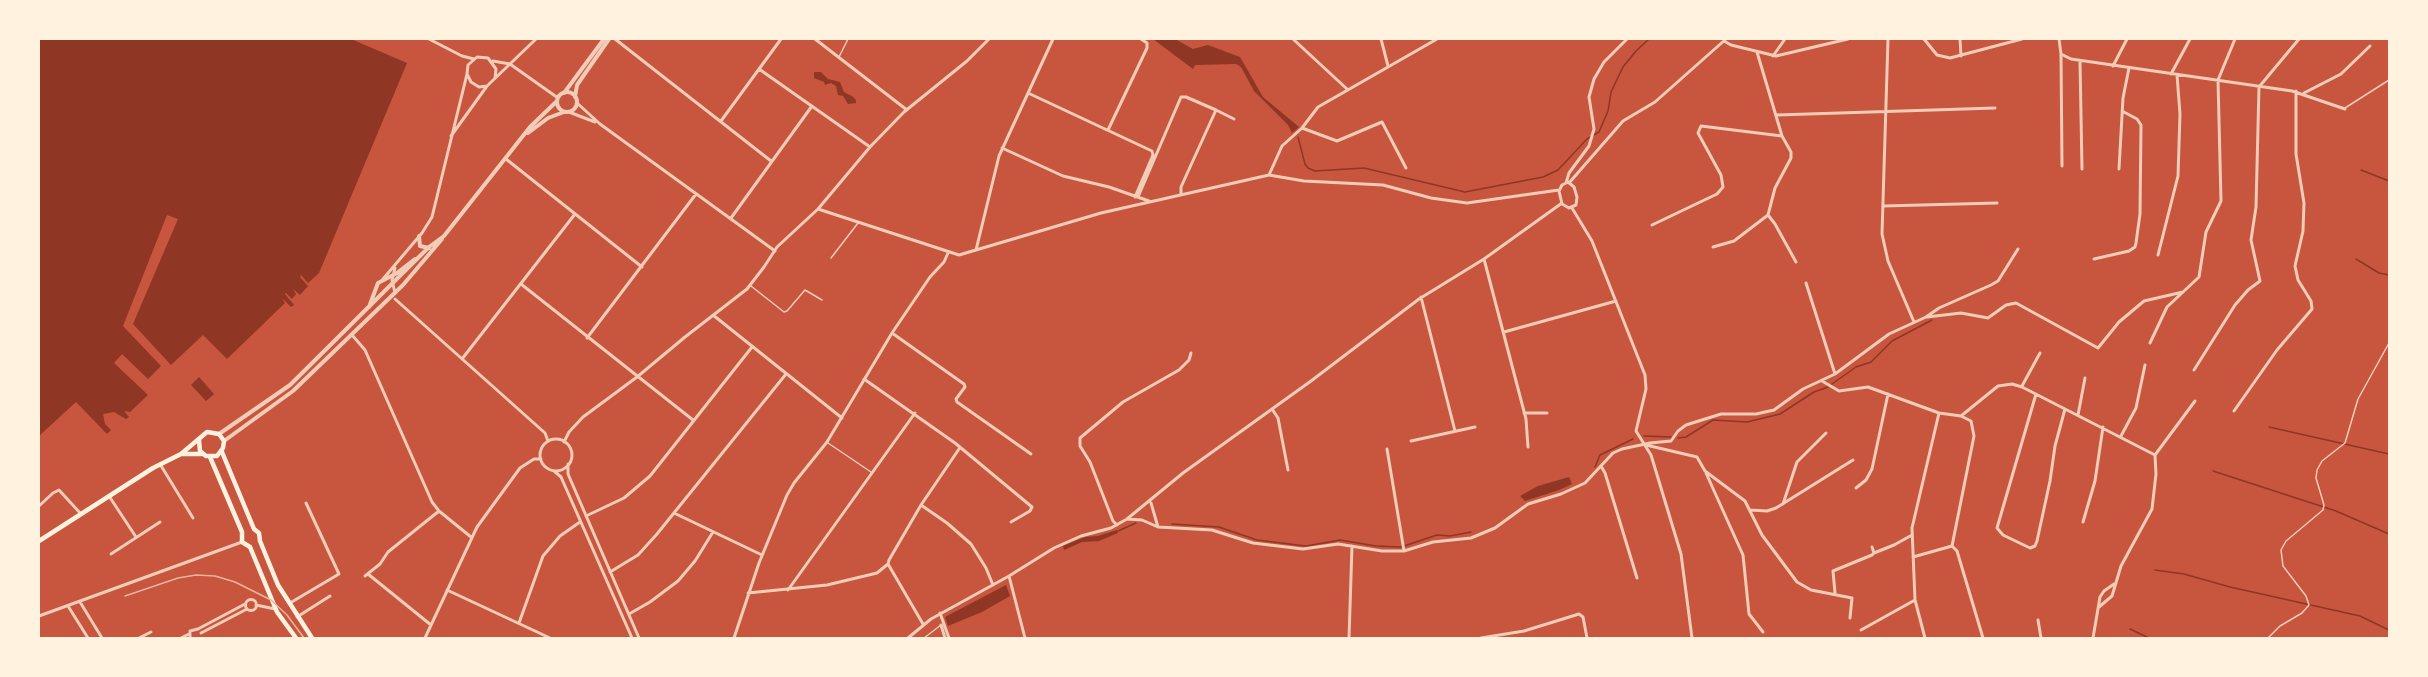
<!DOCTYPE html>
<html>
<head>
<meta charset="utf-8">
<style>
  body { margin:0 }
  #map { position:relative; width:2428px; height:677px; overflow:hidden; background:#c8553d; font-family:Mulish,sans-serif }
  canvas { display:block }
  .frame { position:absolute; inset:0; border:40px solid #fff3e0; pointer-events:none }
</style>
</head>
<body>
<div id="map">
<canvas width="2428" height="677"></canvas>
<div class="frame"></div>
</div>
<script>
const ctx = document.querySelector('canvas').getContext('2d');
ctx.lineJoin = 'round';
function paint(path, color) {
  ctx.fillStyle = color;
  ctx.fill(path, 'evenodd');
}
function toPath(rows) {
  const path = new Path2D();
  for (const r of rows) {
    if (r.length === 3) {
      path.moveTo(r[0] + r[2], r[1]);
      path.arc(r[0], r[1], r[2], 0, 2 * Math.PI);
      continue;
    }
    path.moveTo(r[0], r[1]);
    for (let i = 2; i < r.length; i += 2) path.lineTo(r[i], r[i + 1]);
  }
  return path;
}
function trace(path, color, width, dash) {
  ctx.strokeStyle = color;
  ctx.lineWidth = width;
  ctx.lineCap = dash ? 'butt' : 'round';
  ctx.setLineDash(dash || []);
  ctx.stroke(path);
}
paint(toPath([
  [39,39,351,39,407,63,319,273,308,283,301,275,300,277,308,286,300,295,293,289,296,294,292,299,286,293,285,294,294,305,291,307,282,298,285,303,227,359,203,335,171,365,133,324,178,219,167,215,123,326,161,366,148,379,122,354,114,363,148,395,130,412,124,411,129,417,126,419,114,412,103,414,105,424,111,430,107,434,76,402,39,436],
  [1153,39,1175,39,1193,49,1208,45,1240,57,1263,97,1299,127,1292,133,1288,125,1254,91,1241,67,1236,64,1195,65,1193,69],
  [814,72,821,72,828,79,840,82,844,92,852,96,856,100,856,103,848,104,843,96,838,95,836,86,831,83,825,85,824,82,814,78],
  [199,377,214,394,206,401,191,385],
  [1569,477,1572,484,1559,490,1525,501,1520,496,1538,486],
  [1117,530,1118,533,1099,541,1082,542,1064,550,1063,546,1085,537,1098,536],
  [1006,585,1010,596,982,612,948,626,945,617]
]), '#8f3625');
trace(toPath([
  [1298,137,1305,164,1308,168,1315,171,1364,168,1465,192,1543,177,1558,170,1587,139,1599,132,1608,111,1611,92,1623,67,1636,51,1649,39],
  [2361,170,2389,181],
  [2356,259,2379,273,2389,275],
  [1832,384,1856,367,1871,362,1892,341,1932,320],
  [2269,427,2389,454],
  [1644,436,1671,437],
  [1678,438,1686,437,1713,420,1747,422,1780,414,1814,392,1828,387],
  [1595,467,1600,455,1633,439],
  [2213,471,2336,511,2389,534],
  [1172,524,1219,527,1257,540,1306,546,1340,540,1376,546,1401,547,1437,535,1450,536,1471,532],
  [1118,531,1136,523],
  [2155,570,2184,574,2230,587,2360,616,2389,630],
  [2130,629,2149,638]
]), '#8f3625', 1.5);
trace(toPath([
  [839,57,848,39],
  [2345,108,2389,80],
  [831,258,858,223],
  [751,286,784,312,787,311,805,290,822,300],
  [828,443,871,472],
  [924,638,941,625],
  [2268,638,2280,626,2302,613,2309,605,2306,596,2283,566,2281,550,2286,541,2323,510,2324,505,2316,478,2317,470,2322,461,2345,443,2358,399,2389,343]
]), '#f1ccb7', 1.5);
trace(toPath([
  [429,39,462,56,474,59],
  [615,39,771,161],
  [815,39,907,110],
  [1293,39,1347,89],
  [1381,39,1388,66],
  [1888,39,1882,234,1888,261,1914,322],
  [1924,39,1937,55,1950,58,2022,39],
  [1960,39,1961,56],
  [2059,39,2061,54,2071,59,2292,91,2345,109],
  [1724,41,1731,45,1776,56,1848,39],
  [2061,54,2062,166],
  [1773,56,1785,39],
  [493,61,510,64,558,98],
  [2080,61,2082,169],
  [2113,66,2127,39],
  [759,69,870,147],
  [2171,74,2190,39],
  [495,78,496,69,488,58,477,57,468,65,467,74,471,82,479,87,487,86,536,39],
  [1028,93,1152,151,1153,155,1135,197],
  [2304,93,2341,74,2370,46],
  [577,103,600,124,775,251],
  [569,112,595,122],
  [1777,115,1995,108],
  [721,121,781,39],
  [1302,128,1337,141,1382,122,1406,168],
  [1108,130,1147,48,1147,43,1141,39],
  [451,136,487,86],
  [1782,136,1791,152,1791,158,1775,188,1768,215,1775,224,1796,262],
  [1002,148,1063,176,1109,187,1149,201],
  [506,159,642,267],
  [2119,169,2123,98,2129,68],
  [1269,175,1282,146,1302,128,1318,107,1437,39],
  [1568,182,1574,187,1577,197,1576,205,1569,208,1562,204,1559,191,1562,185,1568,182],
  [1566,183,1569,173,1589,146,1594,129,1589,97,1594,79,1604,62,1627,39],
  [1569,183,1623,121,1655,102,1726,39],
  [1181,194,1181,187,1216,110,1234,119],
  [1138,197,1181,97,1186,97,1216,110],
  [1883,206,1997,203],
  [1572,208,1592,241,1645,375,1646,389,1636,431,1651,455,1681,554,1692,638],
  [818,209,959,255,1101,213,1269,175,1304,181,1383,185,1431,198,1467,203,1559,190],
  [731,218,812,106],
  [1652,225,1717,194,1723,187,1721,175,1698,133,1701,126,1782,136,1757,52],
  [1713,247,1734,241,1768,215],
  [976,250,999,156,1053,39],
  [2158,255,2178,176,2180,114,2177,75],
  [1484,259,1526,419,1528,447],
  [2094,259,2129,251,2135,247,2136,243,2140,214,2141,125,2137,119,2122,111],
  [395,268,392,280,395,293],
  [383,279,422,233,432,217,467,74],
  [1806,283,1835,374],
  [521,284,693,420],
  [1421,297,1455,431],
  [395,299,545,433,548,441],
  [713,315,842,418],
  [1927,317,1961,313,1988,318,2006,305,2016,303,2098,348,2119,322,2144,301,2183,292],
  [1504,332,1616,301],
  [892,333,964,384,965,387,956,399,957,402,1031,454],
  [352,335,365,350,432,502,439,511,471,537],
  [587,338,696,194],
  [2150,343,2167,307,2199,277,2206,232,2221,201,2218,80,2235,39],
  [462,359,575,214],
  [2194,370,2235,305,2248,290,2260,281,2251,240,2256,207,2259,87,2299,39],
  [864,379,955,443,1032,507,1030,511,1011,522],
  [1822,381,1839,391,1868,387,1939,413,1961,416,1971,421,1974,436,1952,546],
  [2022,386,2040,353],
  [2036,394,1997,528,2003,535,2030,548,2035,546,2037,541,2050,481,2055,446,2065,409],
  [1272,409,1278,418,1288,470],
  [2234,411,2277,350,2312,309,2311,301,2298,280,2295,266,2303,231,2304,203,2296,154,2296,91],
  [1524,413,1547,413],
  [2078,415,2085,378],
  [1961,416,1998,386,2012,384,2022,387,2155,455,2195,401],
  [2121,436,2136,408,2145,365],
  [556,455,16],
  [1411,441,1475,427],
  [564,442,569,432,583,417,637,377,685,337,747,289,764,267,777,247,818,209,870,147,904,112,967,61,989,39],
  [1646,445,1697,457,1705,471,1745,501,1762,535,1797,582,1811,590,1852,598,1850,618],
  [1387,449,1404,551],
  [160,464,193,518],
  [568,464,568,474,639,638],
  [1601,466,1605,473,1637,578],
  [554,471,561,477,632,638],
  [1706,473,1743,555,1749,614,1763,632],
  [1856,488,1866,480,1872,469,1888,394],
  [109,496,136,537],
  [1151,503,1158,527],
  [1783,504,1797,462,1826,433],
  [921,505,947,523,971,544,986,568,993,585],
  [39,506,53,493,59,490,81,514],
  [1750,510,1767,511,1776,508,1853,460],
  [674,513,762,555],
  [586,516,624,498,650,476,752,347],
  [1127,519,1142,520,1158,527,1212,530,1253,543,1303,549,1338,544,1382,551,1404,551,1433,542,1471,538,1495,528,1528,504,1561,494,1585,483,1613,453,1622,449,1650,443,1671,441,1678,431,1686,425,1721,414,1756,414,1774,410,1803,389,1835,374,1889,334,1926,317,1939,308,1991,285,1998,281,2018,249],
  [2083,522,2095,481,2103,427],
  [1117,525,1113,521,1090,462,1080,446,1080,438,1123,402,1179,370,1189,360,1191,353],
  [1952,546,1957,551,1983,638],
  [1874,553,1894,545,1912,535],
  [111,554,160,522],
  [1913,557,1952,546],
  [610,572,638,555,657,534,786,374],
  [368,574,431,625],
  [365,576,380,564,388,552,439,511],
  [1009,576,1025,638],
  [447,590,550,638],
  [788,590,915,413],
  [748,593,827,585,877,573,888,564],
  [1835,593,1833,571,1872,555,1874,553,1872,547],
  [251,605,5.5],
  [80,602,102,638],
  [290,603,339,574,306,503],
  [256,605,275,609],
  [68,606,88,638],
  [2099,607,2112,596,2121,566,2152,509,2156,474,2155,455],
  [940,613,949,638],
  [629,614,650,602,678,581,695,561,713,532],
  [39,616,242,542],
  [297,617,330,596],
  [2038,620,2041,638],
  [519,623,543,556,560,536,580,522],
  [923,624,888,564,889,560,921,505,959,449],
  [941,625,945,638],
  [198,629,245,604],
  [1861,630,1915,600],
  [201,633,247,609],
  [139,638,151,632],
  [181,638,189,634],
  [190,638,190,631,198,629],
  [425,638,477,527,520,468,534,459,541,459],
  [734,638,759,563,787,495,794,483,827,442,892,333,930,277,944,262,948,253],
  [908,638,931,619,1009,576,1054,548,1081,536,1111,528,1127,519,1183,473,1311,381,1419,299,1484,259,1562,203],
  [1349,638,1352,546],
  [1481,638,1524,631,1579,614,1583,617,1587,638],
  [1925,638,1915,600,1912,528,1939,413],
  [2093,638,2100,597,2104,591,2114,584]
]), '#f1ccb7', 3);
trace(toPath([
  [567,102,10],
  [564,93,604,39],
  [575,97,577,85,609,39],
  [528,133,548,118,564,112],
  [419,236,420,246,429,248],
  [369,307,378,283,397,273,415,259],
  [219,434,290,385,429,247,444,236,530,127,557,101],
  [224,441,293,391,403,285,442,239]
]), '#f1ccb7', 4);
trace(toPath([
  [222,452,254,529,259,533,260,541,278,585,312,638],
  [182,454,203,454],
  [210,457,242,532,242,542,250,547],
  [39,541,153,468,181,454,207,432,219,434,224,441,223,448,217,456,206,456,200,451,199,440],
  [250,547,277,612,296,638]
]), '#fff3e0', 4.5);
trace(toPath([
  [125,596,178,578,196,575,215,576,235,582,271,600,287,615,304,638]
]), '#e9b49f', 1.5);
</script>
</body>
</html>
